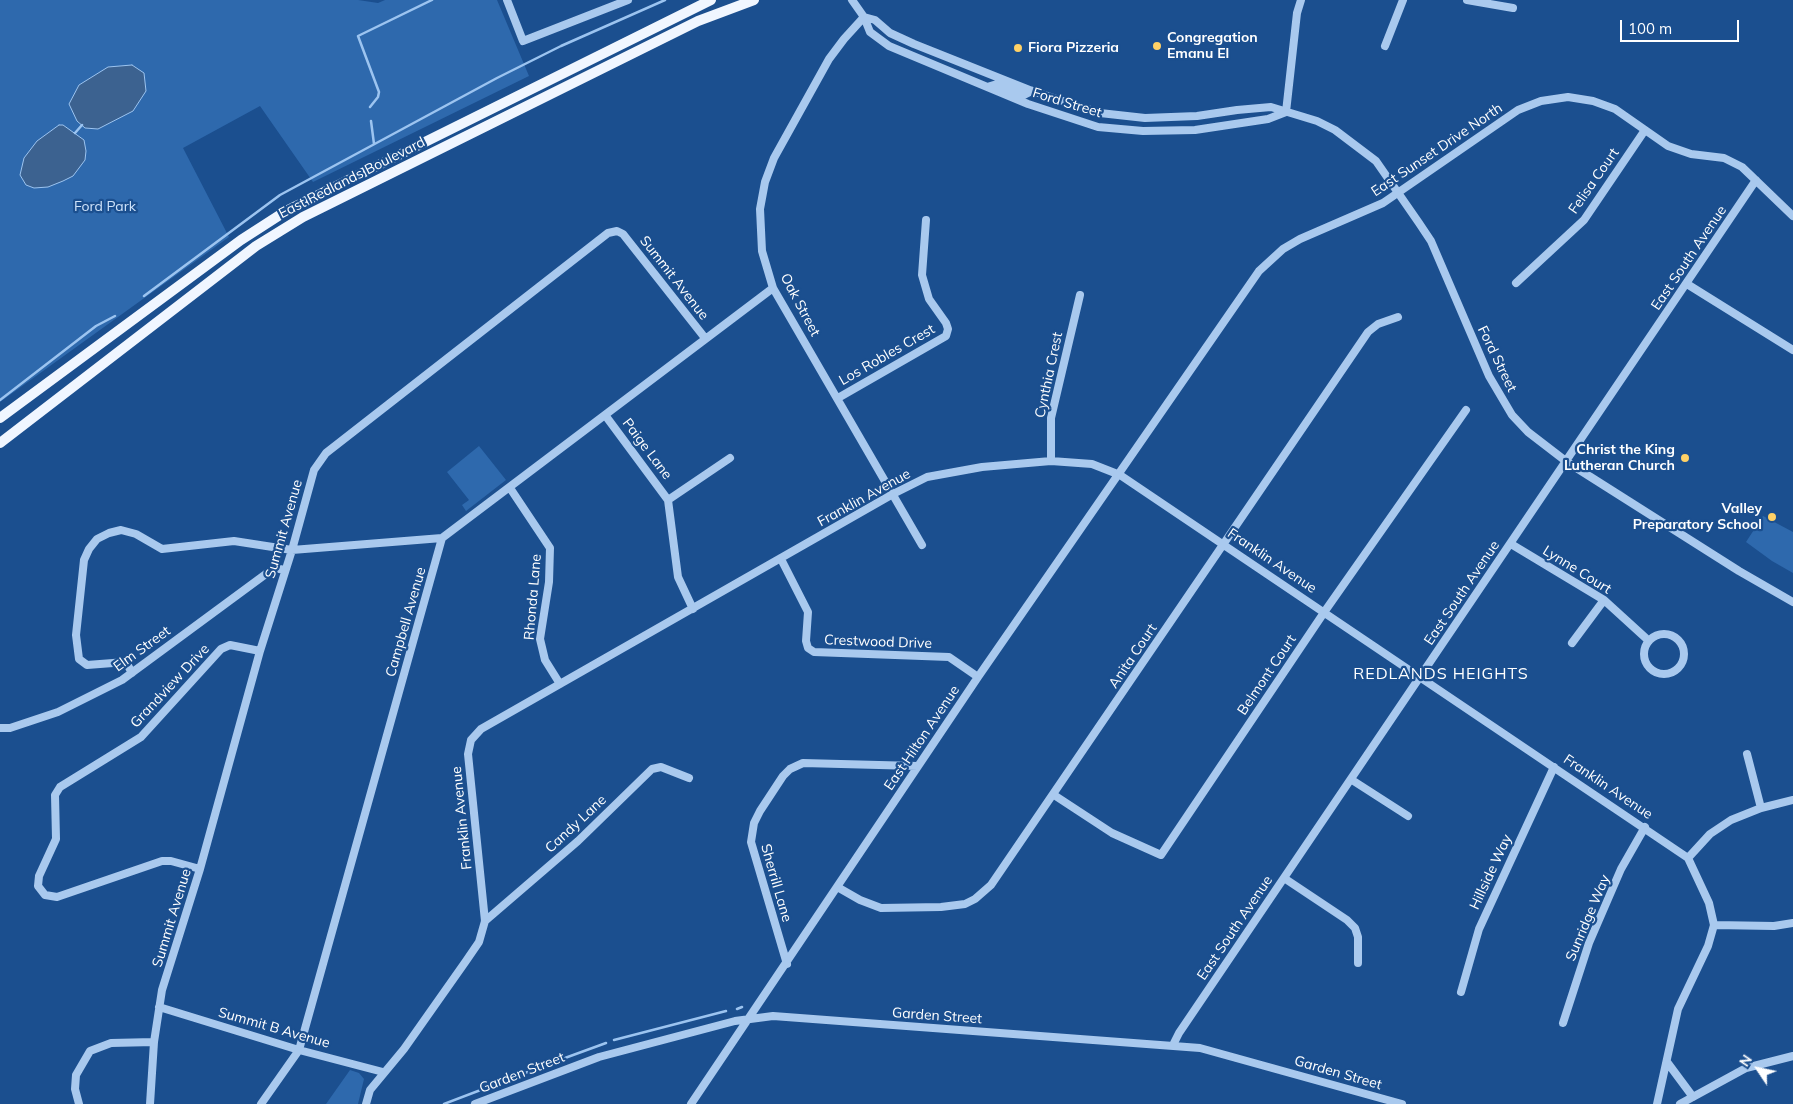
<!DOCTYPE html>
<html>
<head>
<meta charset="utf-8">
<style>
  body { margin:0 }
  #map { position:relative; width:1793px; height:1104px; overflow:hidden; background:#1b4f8f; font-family:Mulish,sans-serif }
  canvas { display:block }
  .north { position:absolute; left:1733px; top:1044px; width:50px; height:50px; -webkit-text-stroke:4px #1b4f8f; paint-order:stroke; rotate:304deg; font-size:14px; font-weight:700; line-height:20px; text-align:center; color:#fff }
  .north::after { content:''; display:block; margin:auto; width:18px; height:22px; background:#fff; clip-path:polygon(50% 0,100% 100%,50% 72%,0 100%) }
  .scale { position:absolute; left:1620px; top:20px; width:119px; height:22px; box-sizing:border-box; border:2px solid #fff; border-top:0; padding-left:6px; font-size:15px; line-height:18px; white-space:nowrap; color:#fff; -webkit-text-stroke:4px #1b4f8f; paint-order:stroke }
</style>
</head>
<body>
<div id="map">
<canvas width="1793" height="1104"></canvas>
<div class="north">N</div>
<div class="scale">100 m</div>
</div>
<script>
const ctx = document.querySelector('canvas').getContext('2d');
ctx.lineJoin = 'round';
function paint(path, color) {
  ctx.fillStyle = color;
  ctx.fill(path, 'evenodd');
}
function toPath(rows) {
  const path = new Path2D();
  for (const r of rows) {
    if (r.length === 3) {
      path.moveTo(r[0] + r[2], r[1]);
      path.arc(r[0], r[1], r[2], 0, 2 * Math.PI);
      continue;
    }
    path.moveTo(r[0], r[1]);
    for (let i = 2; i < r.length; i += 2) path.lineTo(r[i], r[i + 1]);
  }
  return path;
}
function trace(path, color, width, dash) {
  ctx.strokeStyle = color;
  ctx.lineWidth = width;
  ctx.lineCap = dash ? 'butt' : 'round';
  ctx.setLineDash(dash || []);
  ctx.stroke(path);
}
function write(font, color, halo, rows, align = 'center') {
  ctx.font = font + ' Mulish,sans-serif';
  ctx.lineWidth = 4.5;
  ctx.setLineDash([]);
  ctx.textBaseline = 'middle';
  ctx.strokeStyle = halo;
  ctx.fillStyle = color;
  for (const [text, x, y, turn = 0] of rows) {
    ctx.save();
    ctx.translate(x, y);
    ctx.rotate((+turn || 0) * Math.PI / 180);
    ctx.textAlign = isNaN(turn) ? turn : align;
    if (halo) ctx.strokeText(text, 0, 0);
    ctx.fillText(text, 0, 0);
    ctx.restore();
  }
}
paint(toPath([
  [0,0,358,0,378,3,385,0,497,0,529,76,313,182,260,106,183,148,229,237,0,402],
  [479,446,506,480,466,511,462,505,469,500,447,472],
  [1763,516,1793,532,1793,573,1772,561,1746,542],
  [350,1070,359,1073,364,1079,358,1104,326,1104]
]), '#2e69ad');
const water = toPath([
  [132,65,144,73,146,91,133,111,98,129,85,128,77,121,69,104,79,85,108,67,132,65],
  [59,125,63,125,84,140,86,151,85,160,73,176,63,181,48,187,34,188,26,185,20,175,24,158,37,141,59,125]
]);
paint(water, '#3c6290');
trace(water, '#9cc4f0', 1);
trace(toPath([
  [370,107,378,97,379,92,358,36,432,0],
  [371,121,374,144],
  [75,133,82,125],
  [144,296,280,195,497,78,561,46,665,0],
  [0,400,96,326,115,316],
  [737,1009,742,1007],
  [614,1040,726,1011],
  [554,1062,606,1043],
  [444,1104,541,1067]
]), '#9cc4f0', 2.5);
trace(toPath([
  [507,0,523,41,628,0],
  [852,0,864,17,870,32,889,46,1028,104,1098,127,1143,131,1195,130,1268,119,1286,112],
  [1467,0,1513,8],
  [864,17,875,20,890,33,914,44,1032,91,1100,113,1145,118,1197,116,1237,110,1271,107,1317,121,1335,130,1376,161,1419,223,1431,241,1489,376,1512,415,1528,432,1567,462,1739,571,1793,602],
  [864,17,844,39,829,59,774,158,765,182,760,209,762,251,773,288,922,545],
  [1385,46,1403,0],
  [987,87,997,84,1024,95,1032,91],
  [1286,112,1297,13,1301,0],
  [1516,283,1584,220,1645,130],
  [1687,284,1793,350],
  [838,398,946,336,948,329,946,323,929,299,922,275,926,220],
  [605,415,668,500,678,577,693,609],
  [1051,461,1051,418,1080,295],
  [510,488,550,548,549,582,540,639,545,660,560,684],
  [668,500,730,458],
  [1511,544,1604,600,1649,641],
  [781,559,808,612,806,641,808,648,814,652,949,657,978,677],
  [1664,654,20],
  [1572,643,1604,600],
  [132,673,126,662,87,665,79,659,76,635,84,560,89,549,97,539,109,533,121,530,136,534,162,549,234,541,292,550,442,538],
  [0,728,10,728,58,712,122,680,274,568,285,570],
  [1747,754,1761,808],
  [1352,780,1408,816],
  [1054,795,1112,833,1161,855,1325,611,1466,410],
  [1688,858,1710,834,1731,820,1761,808,1793,800],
  [200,869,171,861,162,861,57,897,45,895,38,886,39,876,56,839,55,795,60,787,141,737,221,649,230,645,260,651],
  [1284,878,1347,920,1355,928,1358,937,1358,963],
  [839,888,860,900,881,908,941,907,965,904,975,899,991,885,1368,332,1378,324,1398,317],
  [485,921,578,841,652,769,661,767,689,778],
  [1714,925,1774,926,1793,923],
  [787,964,751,842,754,823,760,811,783,776,790,769,803,763,917,766],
  [1461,992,1479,929,1554,767],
  [159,1007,299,1050,383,1072],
  [1563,1023,1589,943,1621,869,1645,827],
  [1173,1045,1179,1033,1756,180],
  [1667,1062,1693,1097],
  [79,1104,75,1089,76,1075,90,1051,111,1043,154,1042],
  [150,1104,154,1042,162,990,200,869,260,651,292,550,314,470,326,453,608,233,617,231,623,234,705,338],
  [261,1104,299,1050,442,538,773,288],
  [366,1104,370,1090,404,1049,466,961,479,942,485,921,468,754,471,740,481,729,893,494,927,477,982,467,1051,461,1092,464,1120,475,1688,858,1709,903,1714,925,1708,946,1678,1009,1657,1104],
  [475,1104,599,1057,735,1021,773,1016,1200,1048,1402,1104],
  [691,1104,978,677,1259,271,1283,249,1300,239,1383,203,1518,110,1541,101,1568,97,1593,101,1615,109,1668,146,1691,154,1724,158,1742,167,1793,216],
  [1680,1104,1746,1068,1793,1056]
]), '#a9c9ee', 8);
trace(toPath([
  [0,418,241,240,286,211,711,0],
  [0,443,256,246,303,217,698,21,754,0]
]), '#f0f6ff', 10);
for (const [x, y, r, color] of [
  [1157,46,5,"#ffd166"],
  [1018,48,5,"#ffd166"],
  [1685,458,5,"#ffd166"],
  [1772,517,5,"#ffd166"]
]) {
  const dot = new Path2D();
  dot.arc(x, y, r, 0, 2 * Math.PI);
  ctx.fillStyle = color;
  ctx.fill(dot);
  trace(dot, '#1b4f8f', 2);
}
write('bold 14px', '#fff', '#1b4f8f', [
  ["Congregation",1167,38],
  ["Emanu El",1167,54],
  ["Fiora Pizzeria",1028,48],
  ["Christ the King",1675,450,"right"],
  ["Lutheran Church",1675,466,"right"],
  ["Valley",1762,509,"right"],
  ["Preparatory School",1762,525,"right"]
], 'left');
write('14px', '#fff', '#1b4f8f', [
  ["Ford Street",1067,103,17],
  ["East Sunset Drive North",1437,150,-34],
  ["East Redlands Boulevard",352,178,-27],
  ["Felisa Court",1594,181,-55],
  ["East South Avenue",1689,258,-56],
  ["Summit Avenue",674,278,52],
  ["Oak Street",800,305,62],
  ["Los Robles Crest",887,355,-30],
  ["Ford Street",1497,359,64],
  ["Cynthia Crest",1049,375,-78],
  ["Paige Lane",647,449,53],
  ["Franklin Avenue",864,498,-29],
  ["Summit Avenue",284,529,-74],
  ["Franklin Avenue",1272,561,34],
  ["Lynne Court",1577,570,32],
  ["East South Avenue",1462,593,-56],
  ["Rhonda Lane",533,597,-85],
  ["Campbell Avenue",406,622,-74],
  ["Crestwood Drive",878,642,2],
  ["Elm Street",142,649,-36],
  ["Anita Court",1133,656,-56],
  ["Belmont Court",1267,675,-56],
  ["Grandview Drive",170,686,-47],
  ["East Hilton Avenue",922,738,-56],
  ["Franklin Avenue",1608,787,34],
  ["Franklin Avenue",462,818,-96],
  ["Candy Lane",576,824,-43],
  ["Hillside Way",1491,872,-65],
  ["Sherrill Lane",776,883,74],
  ["Summit Avenue",172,918,-73],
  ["Sunridge Way",1588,918,-67],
  ["East South Avenue",1235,928,-56],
  ["Garden Street",937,1016,4],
  ["Summit B Avenue",274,1028,16],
  ["Garden Street",522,1073,-21],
  ["Garden Street",1338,1073,16]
]);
write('14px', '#cfe3fa', '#1b4f8f', [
  ["Ford Park",105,207]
]);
ctx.letterSpacing = '1px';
write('16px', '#fff', '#1b4f8f', [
  ["REDLANDS HEIGHTS",1441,674]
]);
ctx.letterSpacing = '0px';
</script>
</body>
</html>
